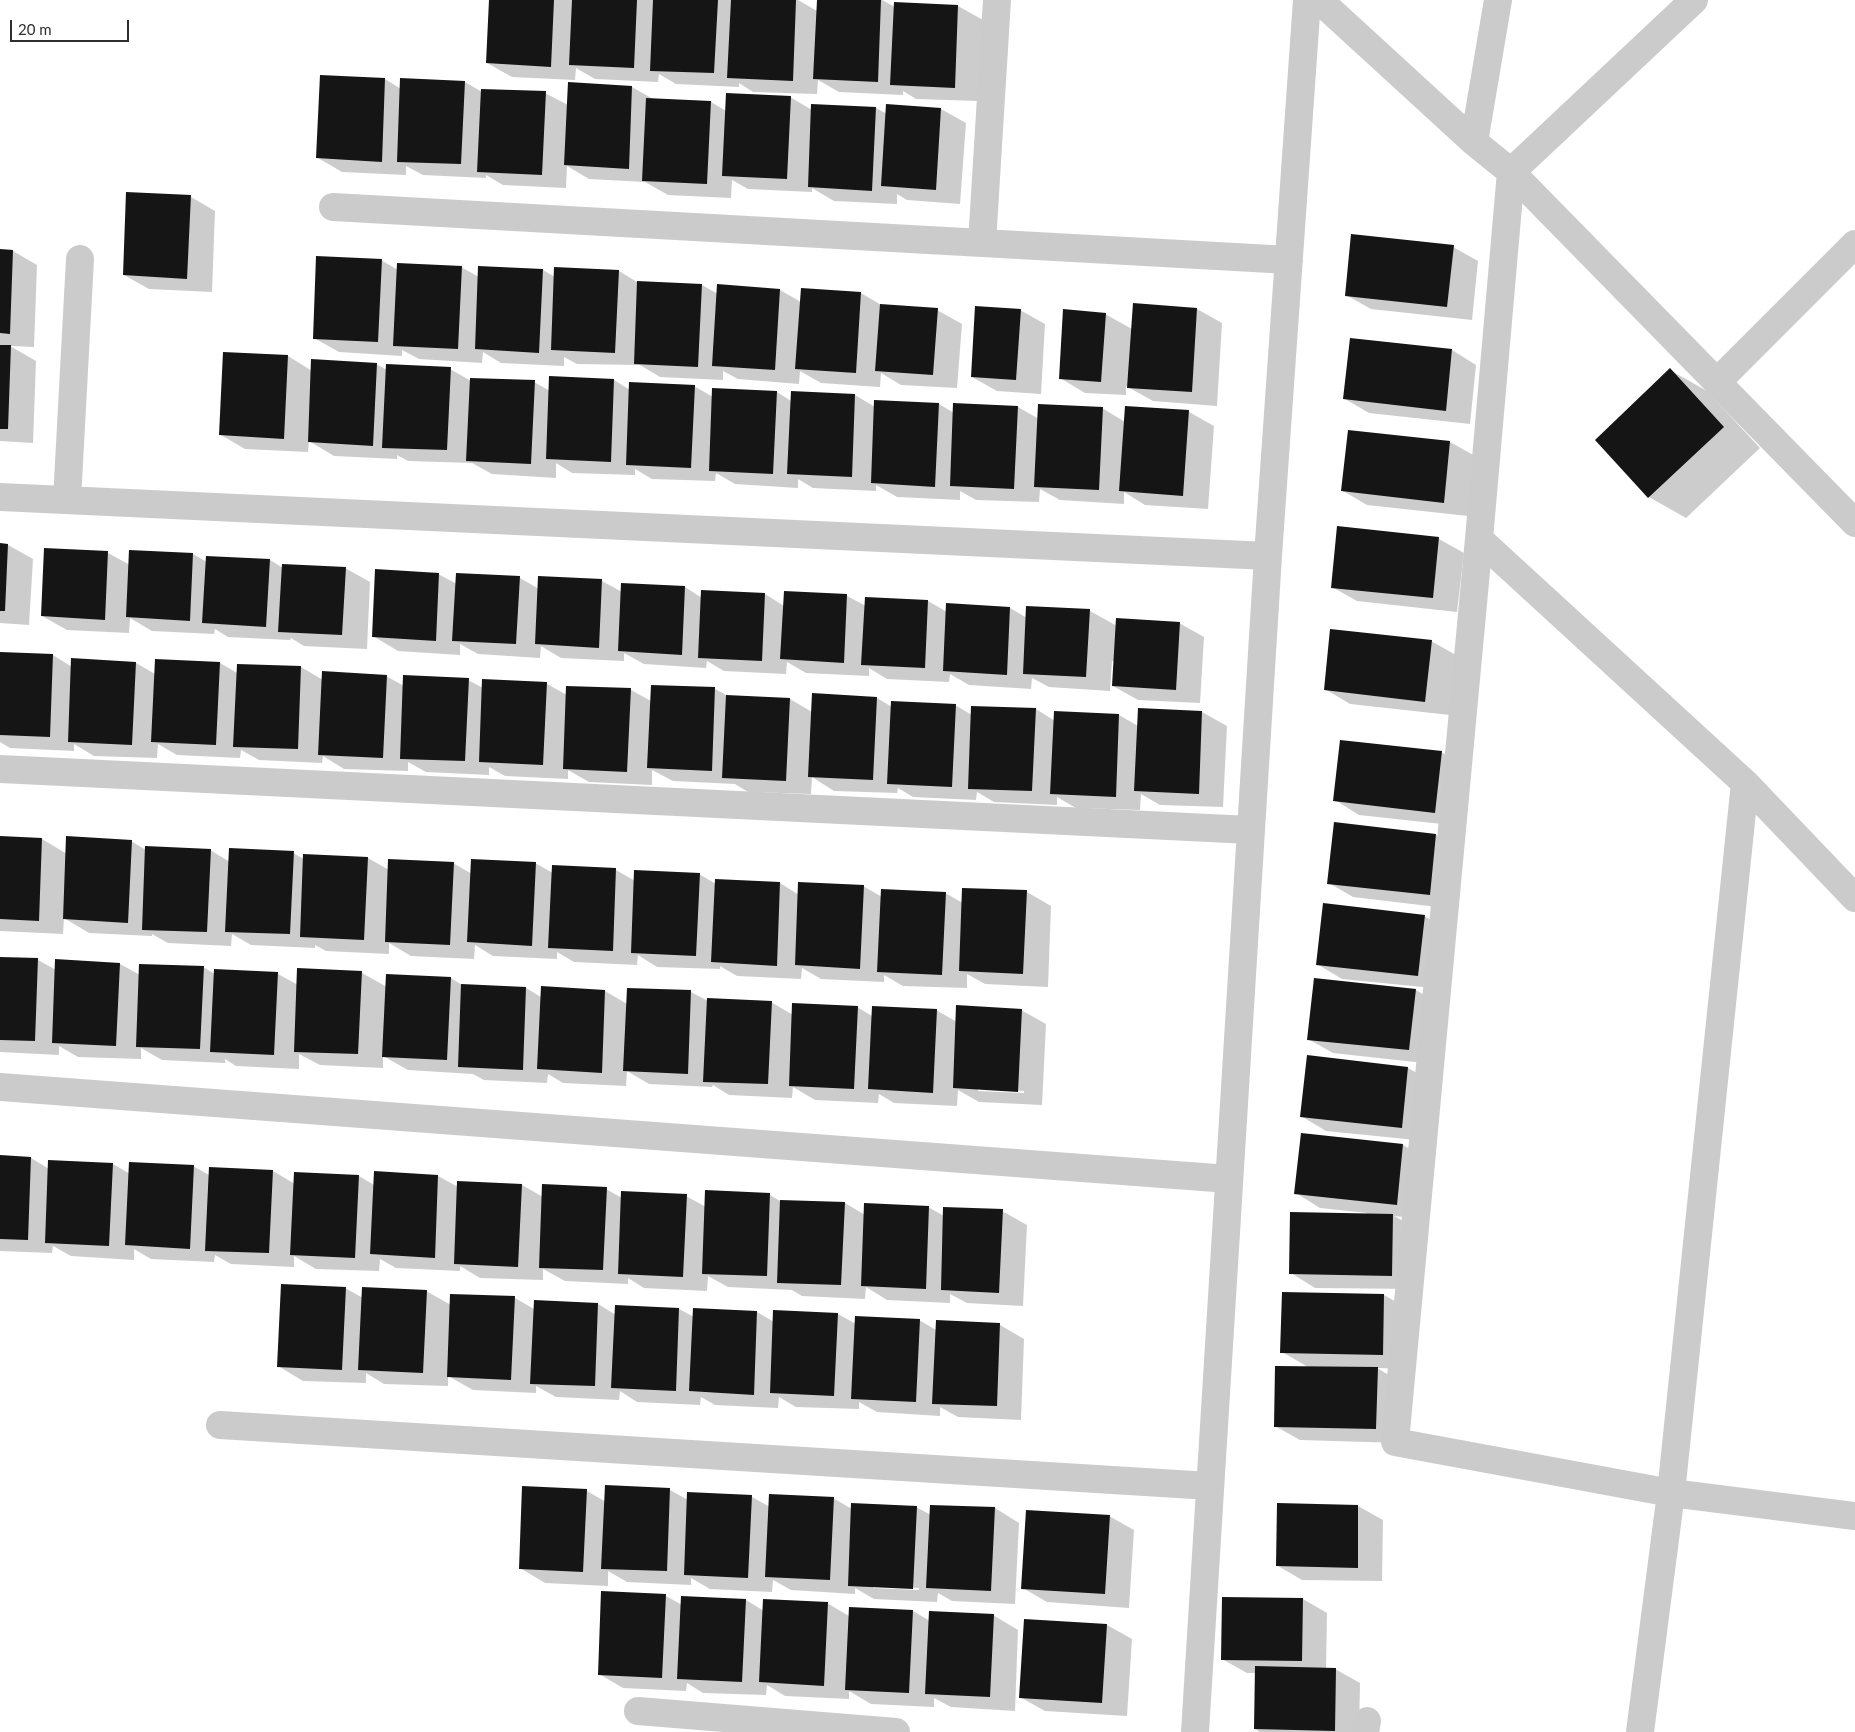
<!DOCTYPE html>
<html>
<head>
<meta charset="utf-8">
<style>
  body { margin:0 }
  #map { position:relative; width:1855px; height:1732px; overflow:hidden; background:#fff; font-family:Lato,sans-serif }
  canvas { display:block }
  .scale { position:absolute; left:10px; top:20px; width:119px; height:22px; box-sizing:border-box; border:2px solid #2e2e2e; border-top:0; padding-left:6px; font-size:15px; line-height:18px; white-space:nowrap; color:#2e2e2e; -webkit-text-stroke:4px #fff; paint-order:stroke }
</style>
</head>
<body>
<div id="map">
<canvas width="1855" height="1732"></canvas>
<div class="scale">20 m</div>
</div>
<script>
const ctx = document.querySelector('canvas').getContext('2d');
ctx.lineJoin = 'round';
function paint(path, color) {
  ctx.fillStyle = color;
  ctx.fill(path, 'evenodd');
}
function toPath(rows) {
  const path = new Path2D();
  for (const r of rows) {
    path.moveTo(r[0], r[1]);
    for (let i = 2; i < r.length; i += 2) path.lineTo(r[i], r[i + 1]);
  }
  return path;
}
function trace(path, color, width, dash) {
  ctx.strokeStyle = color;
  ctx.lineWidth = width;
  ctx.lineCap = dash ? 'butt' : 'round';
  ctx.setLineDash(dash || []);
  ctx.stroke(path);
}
paint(toPath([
  [490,0,798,0,817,11,818,0,882,0,895,7,958,6,983,20,979,101,916,99,903,91,903,95,839,92,818,80,817,94,753,92,739,83,739,87,676,84,659,74,658,82,595,79,576,68,575,80,512,77,487,63],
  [385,79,401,89,401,79,465,82,482,92,545,93,568,105,632,87,653,99,711,102,726,111,790,97,812,110,812,106,876,108,887,114,887,105,941,109,966,123,960,204,907,200,897,194,897,204,834,201,812,188,812,192,748,189,732,180,731,198,668,195,645,182,589,179,567,166,566,188,503,185,486,175,486,178,423,175,406,166,406,175,342,172,318,158],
  [191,197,215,211,212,292,149,289,124,275],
  [1453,247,1478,261,1472,320,1371,309,1346,295],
  [0,251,13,251,37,265,34,347,10,346,36,361,33,443,0,441],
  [381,260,398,270,461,267,479,277,479,268,543,270,555,277,619,271,637,282,702,285,718,294,718,286,780,290,801,302,802,289,861,293,883,306,937,310,962,324,957,388,901,385,881,373,880,387,821,383,800,371,799,384,738,379,723,371,723,380,660,377,640,365,577,364,564,357,564,366,501,363,483,352,482,363,419,359,402,350,402,356,339,352,314,338],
  [1134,305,1197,309,1222,323,1217,406,1153,401,1126,386,1126,395,1085,393,1060,378,1105,314,1132,329],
  [1020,310,1045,324,1041,394,997,391,972,377],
  [1452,350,1476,365,1470,424,1369,413,1345,399],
  [288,356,312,371,376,364,387,370,450,369,471,381,534,382,550,391,614,380,630,390,694,386,713,397,713,389,777,392,791,401,855,395,875,407,875,402,939,404,954,413,955,404,1018,407,1039,419,1102,408,1125,422,1189,412,1214,426,1208,509,1145,505,1124,492,1124,504,1060,500,1040,489,1039,502,976,500,960,491,960,500,897,497,876,485,876,491,813,488,798,479,798,488,735,484,716,473,715,481,652,479,635,469,635,475,572,473,556,463,556,478,492,474,472,463,408,461,397,455,397,459,334,456,309,441,308,452,245,449,221,435],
  [1670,370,1707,391,1760,448,1686,518,1649,497],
  [1450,442,1475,456,1468,516,1367,505,1343,491],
  [1338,527,1439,539,1464,553,1457,612,1357,601,1332,587],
  [0,544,8,545,33,559,29,625,0,623],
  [46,549,108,553,130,565,193,554,207,562,270,560,283,568,345,568,370,582,367,649,304,646,291,638,290,640,228,637,215,629,214,634,152,631,130,618,129,633,67,630,42,616],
  [438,574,457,584,520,578,539,589,540,577,602,581,622,592,685,587,702,598,765,594,784,606,785,592,847,596,866,606,928,601,947,612,1010,608,1027,618,1090,611,1117,626,1179,623,1204,637,1200,703,1138,700,1113,686,1115,661,1112,661,1110,691,1049,687,1032,678,1031,689,969,685,950,674,949,682,887,679,869,668,869,676,806,673,787,662,786,674,724,671,707,661,706,668,644,664,624,653,624,661,561,658,541,646,540,658,478,654,460,644,460,655,398,651,373,636],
  [1431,641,1456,655,1450,715,1350,704,1325,689],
  [0,653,53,655,72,667,72,660,136,663,155,674,220,663,237,673,301,667,323,680,386,676,404,686,468,680,483,688,547,684,567,695,631,690,651,701,715,689,728,696,790,699,812,712,877,698,892,707,955,705,972,715,972,707,1036,709,1055,721,1119,715,1138,726,1202,712,1227,726,1223,807,1160,805,1141,794,1140,810,1076,808,1057,797,1057,805,994,802,977,792,976,800,913,797,898,788,897,793,834,791,812,777,811,794,748,792,735,784,673,781,652,770,652,785,589,782,568,770,568,779,505,776,489,767,489,775,426,772,408,762,408,771,344,769,323,756,322,763,259,760,241,750,240,758,177,755,158,744,157,758,94,756,74,744,74,751,10,748,0,742],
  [1441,752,1466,766,1460,826,1359,815,1335,800],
  [1436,835,1461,849,1454,909,1353,897,1329,883],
  [0,837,42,839,67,854,131,841,146,850,210,850,230,862,293,853,304,859,368,858,389,870,453,863,472,874,535,863,553,873,553,866,616,870,635,881,699,874,716,884,780,883,799,895,863,886,882,897,945,893,963,903,1027,892,1051,906,1048,987,985,984,967,974,967,988,903,986,884,975,884,982,821,979,802,968,801,979,737,976,720,966,720,969,657,967,638,955,637,965,574,962,557,952,557,959,493,956,475,945,474,959,411,956,389,943,389,954,326,951,315,945,315,948,251,945,232,934,231,946,168,943,152,934,152,936,89,933,64,918,63,934,0,931],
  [1424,916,1449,930,1443,989,1342,979,1317,964],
  [0,958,38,960,56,970,56,961,120,964,140,975,203,967,215,974,215,970,278,974,298,985,298,970,362,973,387,987,451,978,462,985,526,988,541,997,605,991,627,1004,628,989,691,992,708,1001,771,1002,793,1015,857,1007,872,1016,936,1010,957,1022,1021,1010,1046,1024,1042,1105,979,1102,958,1090,957,1106,894,1103,879,1094,878,1103,815,1100,793,1087,792,1098,729,1095,713,1085,712,1087,649,1084,627,1071,626,1086,563,1083,548,1074,547,1083,484,1080,473,1074,408,1070,383,1056,383,1068,320,1065,299,1054,299,1069,236,1066,225,1059,225,1063,162,1060,141,1048,141,1059,78,1057,59,1046,59,1055,0,1052],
  [978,1088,1024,1091,1024,1093,978,1091],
  [1416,990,1440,1005,1433,1064,1333,1053,1308,1039],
  [1308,1057,1408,1068,1433,1082,1426,1141,1326,1131,1301,1116],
  [1403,1145,1427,1159,1421,1219,1394,1216,1418,1229,1416,1289,1315,1288,1291,1273,1367,1215,1367,1213,1320,1208,1296,1193],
  [0,1157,31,1158,49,1169,49,1161,113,1164,130,1174,193,1166,209,1175,273,1171,295,1184,359,1176,374,1185,375,1173,438,1176,458,1187,522,1185,543,1197,606,1189,622,1198,686,1196,706,1207,770,1195,780,1201,845,1203,865,1215,928,1207,944,1216,1002,1211,1027,1225,1023,1306,967,1303,950,1294,950,1303,887,1300,866,1287,865,1299,802,1296,792,1290,728,1287,708,1276,707,1291,644,1288,628,1278,628,1284,565,1281,543,1269,543,1280,480,1278,460,1266,460,1271,396,1268,380,1259,379,1271,316,1269,294,1256,294,1267,231,1264,215,1255,214,1262,151,1259,134,1249,134,1260,71,1256,53,1246,52,1253,0,1251],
  [345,1288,363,1298,426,1291,451,1305,451,1295,515,1298,534,1309,598,1304,616,1315,679,1309,694,1317,757,1312,774,1322,838,1314,856,1324,919,1320,936,1330,1000,1325,1024,1339,1021,1420,958,1417,940,1407,940,1416,877,1412,859,1402,859,1409,796,1407,779,1397,778,1408,715,1405,701,1397,700,1405,637,1402,620,1391,619,1400,556,1397,536,1386,536,1393,473,1390,448,1376,448,1386,384,1384,366,1373,366,1383,303,1381,278,1366],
  [1283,1293,1384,1295,1409,1309,1408,1369,1377,1368,1402,1383,1401,1443,1300,1440,1275,1426,1308,1367,1282,1352],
  [670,1490,688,1500,752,1497,770,1507,833,1498,852,1509,916,1507,931,1515,995,1508,1019,1523,1015,1604,952,1601,938,1593,937,1602,874,1599,855,1588,855,1594,791,1590,773,1580,772,1592,710,1589,691,1578,691,1585,627,1582,608,1571,608,1586,545,1583,520,1568,587,1491,606,1502],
  [873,1586,919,1588,919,1590,873,1588],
  [1279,1504,1358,1506,1383,1520,1382,1581,1302,1580,1278,1566],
  [1109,1516,1134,1530,1129,1608,1047,1602,1023,1588],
  [666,1596,682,1605,746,1600,764,1611,827,1603,849,1616,913,1611,930,1621,993,1615,1018,1630,1015,1711,951,1707,934,1698,934,1707,871,1704,849,1691,849,1699,785,1696,767,1685,766,1695,703,1693,687,1683,686,1691,623,1688,599,1674],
  [1303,1599,1327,1613,1326,1669,1335,1669,1360,1683,1359,1732,1260,1732,1255,1729,1256,1673,1247,1673,1222,1659],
  [1107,1625,1132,1639,1127,1716,1045,1711,1020,1697]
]), '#0003');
paint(toPath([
  [489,0,554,0,551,67,486,63],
  [572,0,637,0,634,68,569,65],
  [653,0,718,0,714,73,650,71],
  [731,0,796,0,793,81,727,78],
  [817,0,881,0,878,82,813,79],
  [894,2,958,5,955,88,890,85],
  [320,75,385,78,382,162,316,158],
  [400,78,465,81,461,164,397,162],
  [568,82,632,86,629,169,564,165],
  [481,89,546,91,542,175,477,172],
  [726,93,791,96,787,179,722,176],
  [646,98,711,101,707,184,642,181],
  [811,104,876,107,872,191,808,187],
  [886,104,941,108,936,190,881,186],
  [126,192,191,195,187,279,123,275],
  [1351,234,1454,245,1447,307,1345,296],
  [0,249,13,250,10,334,0,333],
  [316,256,382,259,378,342,313,339],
  [397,263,462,266,458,349,393,346],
  [478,266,543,269,539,353,475,349],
  [554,267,619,270,615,353,551,350],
  [637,281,702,284,698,367,634,364],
  [717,284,780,289,775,370,712,366],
  [801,288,861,292,856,373,795,369],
  [1133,303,1197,308,1192,392,1127,388],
  [880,304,938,308,933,375,875,371],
  [975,306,1021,309,1016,380,971,377],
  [1063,309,1106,313,1101,382,1059,379],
  [1350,338,1452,349,1446,411,1343,399],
  [0,345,11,345,8,429,0,429],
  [223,352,288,355,284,439,219,435],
  [311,359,377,363,373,446,308,442],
  [386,364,451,367,447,450,382,448],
  [1670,368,1724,427,1648,498,1595,440],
  [549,376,614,379,611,462,546,459],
  [470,378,535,380,531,464,466,461],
  [629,382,695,385,691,468,626,465],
  [712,388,777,391,773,474,709,471],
  [791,391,855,394,852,477,787,474],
  [874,400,939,403,935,487,871,483],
  [953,403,1018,406,1014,489,950,486],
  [1038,404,1103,407,1099,490,1034,487],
  [1125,406,1189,410,1183,496,1119,491],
  [1348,430,1450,441,1444,503,1341,491],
  [1337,526,1439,537,1433,598,1331,588],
  [0,543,8,544,5,611,0,611],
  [44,548,108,551,105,620,41,616],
  [129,550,193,553,190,621,126,617],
  [206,556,270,559,266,627,202,623],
  [282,564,346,567,342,635,278,632],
  [375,569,439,573,436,641,372,637],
  [456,573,520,576,516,644,452,641],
  [538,576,602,579,599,648,535,644],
  [621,583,685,586,682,655,618,651],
  [701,590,765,593,762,661,698,658],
  [784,591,847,594,844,663,780,659],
  [865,597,928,600,925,668,861,665],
  [946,603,1010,607,1007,675,943,671],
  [1026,606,1090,609,1086,677,1023,674],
  [1116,618,1180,622,1176,690,1112,686],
  [1330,629,1432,640,1425,702,1324,690],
  [0,652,53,654,50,737,0,735],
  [71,658,136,662,132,745,68,742],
  [155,659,220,662,216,745,151,742],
  [237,664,301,666,298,749,233,747],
  [322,671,387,675,383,758,318,755],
  [403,675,469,678,465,761,400,759],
  [482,679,547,682,543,765,479,762],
  [651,685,715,687,712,771,647,768],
  [566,686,631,688,627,772,563,769],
  [812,693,877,697,873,780,808,777],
  [726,695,790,698,786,781,722,778],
  [891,701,956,704,952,787,887,784],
  [971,706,1036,708,1032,791,968,789],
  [1138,708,1202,711,1199,794,1134,791],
  [1054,711,1119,714,1116,797,1050,794],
  [1340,740,1442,751,1435,813,1333,801],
  [1334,822,1436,834,1430,895,1327,884],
  [0,836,42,838,39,921,0,919],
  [66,836,132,840,128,923,63,919],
  [145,846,211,849,207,932,142,930],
  [229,848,294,851,290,934,225,932],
  [303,854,368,857,364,940,300,937],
  [388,859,454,862,450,945,385,942],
  [471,859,536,862,532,946,467,942],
  [552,865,616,868,613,951,548,948],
  [634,870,700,873,696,956,631,953],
  [715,879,780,882,777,966,711,962],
  [798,882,864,885,860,969,795,965],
  [962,888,1027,890,1023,974,959,971],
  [881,889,946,892,942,975,877,972],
  [1323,903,1425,915,1418,976,1316,965],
  [0,957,38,958,35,1041,0,1040],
  [55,959,120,963,116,1046,52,1043],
  [139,964,204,966,200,1049,136,1047],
  [297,968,362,971,358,1054,294,1052],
  [214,969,278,972,274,1055,210,1052],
  [386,974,451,977,447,1060,382,1057],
  [1314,978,1416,989,1409,1050,1307,1040],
  [461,984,526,987,523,1070,458,1067],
  [541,986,605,990,602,1073,537,1069],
  [627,988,691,990,688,1074,623,1071],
  [707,998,772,1001,768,1084,703,1082],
  [792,1003,858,1006,854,1089,789,1086],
  [956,1005,1022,1009,1018,1092,953,1088],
  [872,1006,937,1009,933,1093,868,1089],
  [1307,1055,1408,1067,1402,1128,1300,1117],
  [1301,1133,1403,1144,1397,1205,1294,1194],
  [0,1155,31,1157,28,1240,0,1239],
  [48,1160,113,1163,109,1246,45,1243],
  [129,1162,194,1165,190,1249,125,1245],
  [209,1167,273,1170,269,1253,205,1251],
  [374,1171,438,1175,435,1258,370,1254],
  [294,1172,359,1175,355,1258,290,1255],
  [457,1181,522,1184,518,1267,454,1264],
  [542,1184,607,1187,603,1270,539,1268],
  [705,1190,770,1193,767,1276,702,1274],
  [621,1191,687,1194,683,1277,618,1274],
  [780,1200,845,1202,841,1285,777,1283],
  [864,1203,929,1206,926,1289,861,1286],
  [943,1207,1003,1209,999,1293,941,1290],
  [1290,1212,1393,1214,1392,1276,1289,1274],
  [281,1284,346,1287,342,1370,277,1367],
  [362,1287,427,1290,423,1373,358,1370],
  [1282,1292,1384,1294,1383,1355,1280,1353],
  [450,1294,515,1296,511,1380,447,1377],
  [534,1300,598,1303,595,1386,530,1384],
  [615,1305,679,1308,676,1391,611,1388],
  [693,1308,757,1311,754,1395,689,1391],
  [773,1310,838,1313,834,1396,770,1393],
  [855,1316,920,1319,916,1402,851,1399],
  [936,1320,1000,1323,997,1406,932,1404],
  [1275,1366,1378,1367,1376,1429,1274,1427],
  [605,1485,670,1488,667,1571,601,1569],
  [522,1486,587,1489,583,1572,519,1569],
  [687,1492,752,1495,748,1578,684,1575],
  [769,1494,834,1497,830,1580,765,1577],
  [851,1503,917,1506,913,1589,848,1586],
  [1277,1503,1358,1505,1358,1568,1276,1566],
  [930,1505,995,1507,991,1591,926,1588],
  [1026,1510,1110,1515,1105,1594,1021,1589],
  [601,1591,666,1594,662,1678,598,1675],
  [681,1596,746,1599,742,1682,677,1679],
  [1222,1597,1303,1598,1302,1661,1221,1660],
  [763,1599,828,1602,824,1686,759,1682],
  [849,1607,913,1610,909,1693,845,1690],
  [929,1611,994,1614,990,1697,925,1694],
  [1024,1619,1107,1624,1102,1703,1019,1698],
  [1255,1666,1336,1668,1335,1731,1254,1729]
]), '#151515');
trace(toPath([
  [1319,0,1474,142,1511,172,1855,523],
  [1694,0,1511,172,1479,539,1395,1442,1671,1493,1855,1516],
  [1474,142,1498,0],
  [333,207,1289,260],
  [982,243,997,0],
  [1717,382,1855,244],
  [0,497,1268,556],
  [67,500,80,259],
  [1479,539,1745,783,1855,898],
  [0,769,1250,830],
  [0,1087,1229,1179],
  [220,1425,1210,1486],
  [638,1711,896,1732],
  [1195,1732,1268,556,1307,0],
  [1365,1732,1367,1721],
  [1640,1732,1671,1493,1745,783]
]), '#cbcbcb', 28);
</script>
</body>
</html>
